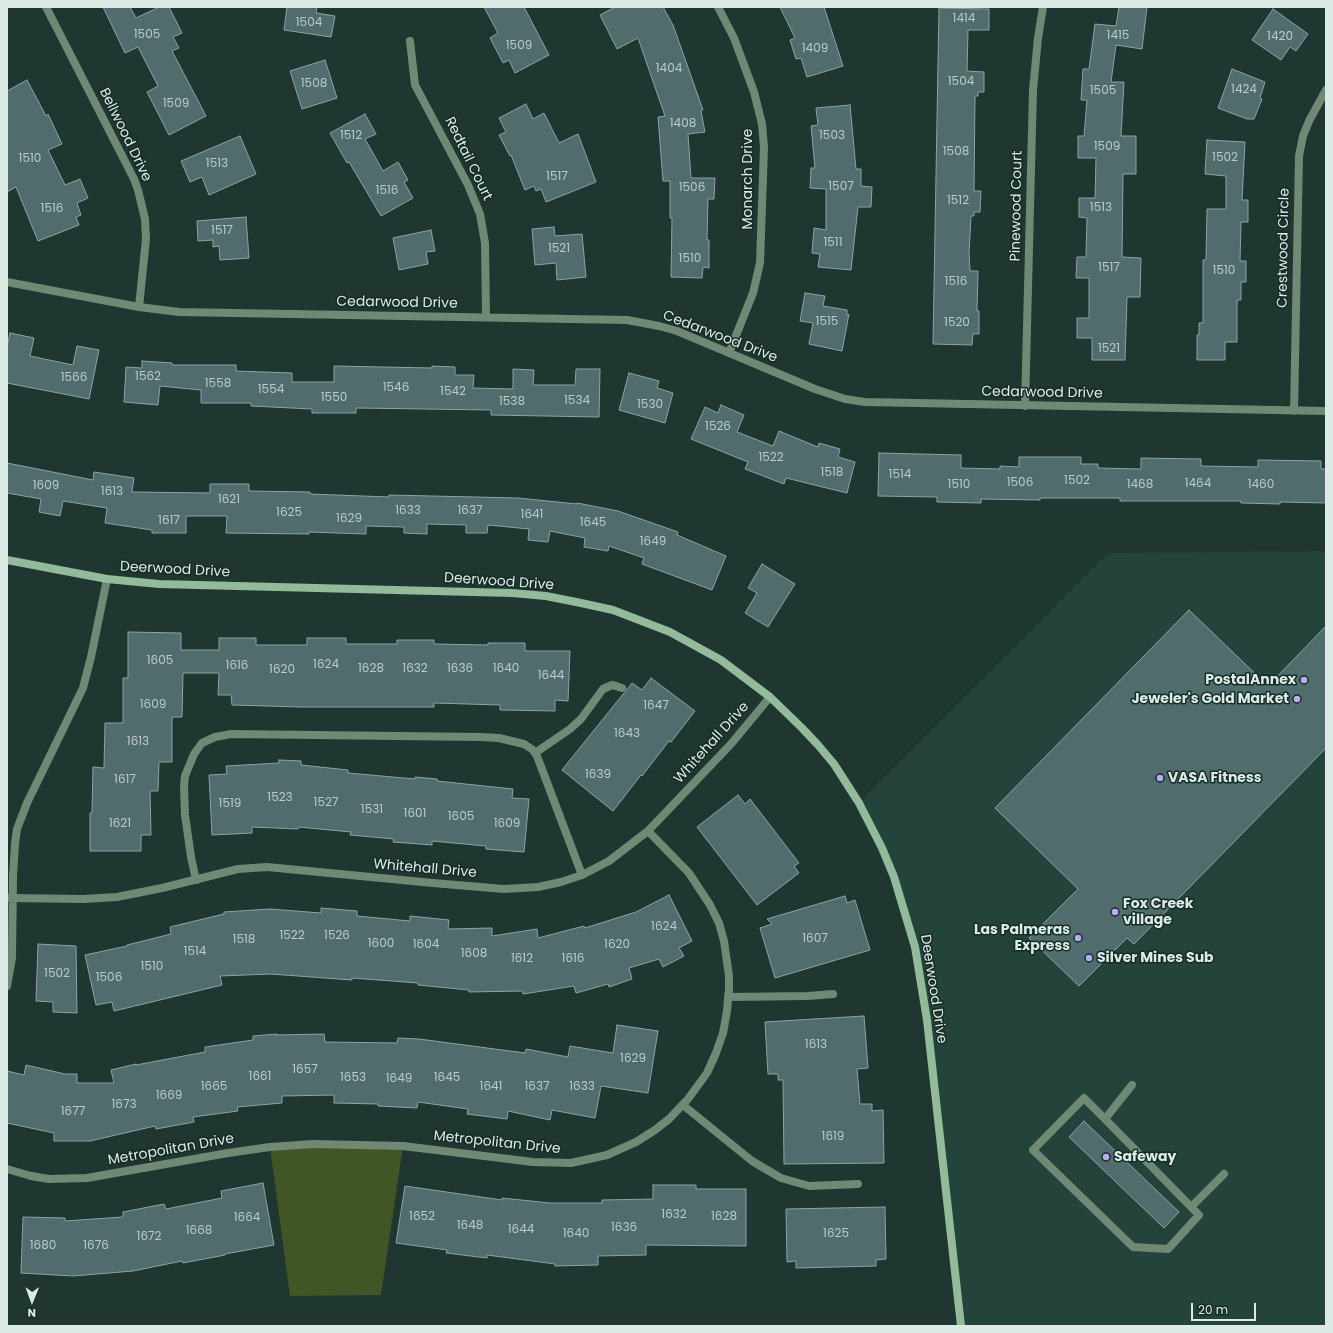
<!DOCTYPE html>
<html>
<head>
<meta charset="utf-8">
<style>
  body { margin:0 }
  #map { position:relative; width:1333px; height:1333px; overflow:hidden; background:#1f3730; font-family:Poppins,sans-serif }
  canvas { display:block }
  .frame { position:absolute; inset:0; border:8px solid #ddebe6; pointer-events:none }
  .north { position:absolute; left:12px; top:1281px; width:40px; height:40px; -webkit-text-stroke:3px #152d26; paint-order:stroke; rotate:181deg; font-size:11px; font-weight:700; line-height:16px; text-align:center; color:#ddebe6 }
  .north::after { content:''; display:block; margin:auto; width:14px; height:18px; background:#ddebe6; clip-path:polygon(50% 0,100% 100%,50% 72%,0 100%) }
  .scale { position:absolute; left:1191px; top:1303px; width:65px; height:18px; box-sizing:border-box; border:2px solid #ddebe6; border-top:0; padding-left:5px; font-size:12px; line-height:14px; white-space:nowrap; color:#ddebe6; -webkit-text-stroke:3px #152d26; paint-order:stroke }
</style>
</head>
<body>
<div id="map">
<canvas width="1333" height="1333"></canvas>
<div class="frame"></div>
<div class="north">N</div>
<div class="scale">20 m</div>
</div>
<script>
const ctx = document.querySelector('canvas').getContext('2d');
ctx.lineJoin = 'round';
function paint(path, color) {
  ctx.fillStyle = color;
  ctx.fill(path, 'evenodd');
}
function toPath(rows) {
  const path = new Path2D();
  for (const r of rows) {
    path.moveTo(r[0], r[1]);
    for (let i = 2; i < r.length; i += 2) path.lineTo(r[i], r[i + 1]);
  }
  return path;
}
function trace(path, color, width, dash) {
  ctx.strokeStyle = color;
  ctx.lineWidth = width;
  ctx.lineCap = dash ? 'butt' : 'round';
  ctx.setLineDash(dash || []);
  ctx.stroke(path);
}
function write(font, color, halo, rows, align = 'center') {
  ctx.font = font + ' Poppins,sans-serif';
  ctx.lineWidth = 3;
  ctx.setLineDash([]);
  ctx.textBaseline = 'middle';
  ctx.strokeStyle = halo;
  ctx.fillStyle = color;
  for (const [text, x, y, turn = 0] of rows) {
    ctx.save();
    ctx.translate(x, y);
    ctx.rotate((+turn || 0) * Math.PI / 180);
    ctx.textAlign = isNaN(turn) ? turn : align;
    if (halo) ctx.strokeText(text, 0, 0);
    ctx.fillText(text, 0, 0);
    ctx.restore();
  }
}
paint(toPath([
  [1326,551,1326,1326,961,1326,915,947,894,877,859,803,1108,553]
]), '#23433b');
paint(toPath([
  [403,1146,381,1295,290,1296,270,1147]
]), '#425524');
const building = toPath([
  [103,7,130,7,136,18,159,7,169,7,182,33,173,37,179,48,172,51,206,116,169,135,147,92,158,86,138,47,125,53,103,7],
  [287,7,317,7,316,13,335,16,331,37,284,30,287,7],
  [484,7,524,7,549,55,515,73,509,60,503,63,490,38,498,33,484,7],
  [615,7,663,7,673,25,703,110,701,111,705,132,688,134,691,178,715,178,714,199,708,199,707,240,709,240,709,268,703,267,702,278,671,277,672,218,670,218,670,181,663,181,658,117,665,116,638,38,617,49,600,15,615,7],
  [780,7,824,7,843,66,807,77,801,58,796,59,790,40,795,38,780,7],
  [1119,7,1147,7,1142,49,1116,45,1111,82,1124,82,1121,136,1136,136,1136,174,1123,174,1122,257,1141,258,1140,297,1127,297,1125,360,1092,360,1092,338,1077,338,1077,318,1089,318,1089,278,1076,278,1077,257,1086,257,1087,218,1079,217,1079,198,1095,198,1096,158,1078,158,1078,136,1084,136,1087,100,1081,100,1083,69,1089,69,1095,24,1116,26,1119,7],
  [939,8,989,9,989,30,968,30,967,71,984,72,984,92,978,92,978,96,975,96,974,191,981,191,980,212,974,212,974,216,971,216,969,253,970,271,978,271,977,311,979,311,979,334,973,334,972,345,933,344,939,8],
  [1273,9,1308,34,1296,51,1290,47,1281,60,1252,40,1273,9],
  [325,60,337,98,302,109,290,71,325,60],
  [1232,69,1265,82,1260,98,1262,99,1254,119,1247,119,1218,108,1232,69],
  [27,80,46,116,48,114,62,144,48,150,65,185,80,179,88,198,77,203,81,215,76,217,79,225,38,241,16,187,7,192,7,91,27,80],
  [526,104,533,119,544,113,559,143,578,134,596,182,546,202,541,189,536,191,534,186,525,190,511,155,510,156,499,135,506,132,499,118,526,104],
  [850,105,856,169,861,169,861,186,872,187,871,207,858,207,851,270,818,267,820,254,812,253,814,228,826,230,826,189,810,188,811,168,815,168,811,126,818,125,816,108,850,105],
  [365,114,376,134,365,139,383,171,398,162,408,180,404,182,413,198,381,216,349,162,347,163,330,133,365,114],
  [240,136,256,174,209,195,202,177,190,182,181,161,240,136],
  [1207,140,1245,142,1242,200,1248,200,1248,222,1241,222,1240,261,1246,261,1246,282,1241,282,1241,300,1237,300,1237,342,1225,342,1225,360,1197,360,1197,335,1199,335,1199,323,1203,323,1203,260,1206,260,1207,209,1226,209,1226,176,1205,174,1207,140],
  [246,217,249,258,220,260,219,246,213,247,213,240,198,241,197,221,246,217],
  [554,227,555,236,582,234,586,277,557,280,556,263,535,265,532,229,554,227],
  [431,230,435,251,426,252,428,264,399,270,393,238,431,230],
  [805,293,825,296,823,306,847,310,847,316,849,314,842,351,809,344,813,323,800,321,805,293],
  [10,333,34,338,30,356,73,365,77,346,99,350,89,399,7,383,7,347,10,333],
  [142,361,172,363,172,365,236,365,236,371,292,373,292,382,334,382,334,366,432,368,432,366,455,367,455,375,474,375,473,388,513,389,513,369,534,370,533,385,575,385,576,369,600,369,599,417,491,415,491,410,356,408,356,413,312,413,312,409,251,406,251,403,201,403,201,390,160,386,158,405,124,402,126,367,142,368,142,361],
  [629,373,659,381,657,388,673,393,665,423,619,410,629,373],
  [721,405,744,415,737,432,773,446,779,431,818,447,819,443,840,449,838,457,855,462,847,493,786,478,784,484,745,469,748,462,691,439,705,407,718,413,721,405],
  [879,453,961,455,961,468,1000,469,1000,466,1019,467,1019,457,1081,457,1081,464,1098,464,1098,468,1141,469,1141,458,1201,459,1201,466,1258,467,1258,460,1321,461,1321,469,1326,469,1326,503,1280,502,1280,504,1241,503,1241,501,1120,501,1120,498,1040,498,1040,500,981,499,981,503,937,502,937,497,878,496,879,453],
  [7,463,93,480,94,472,134,478,132,492,210,493,210,484,249,484,249,491,310,492,310,494,389,497,389,495,518,498,577,504,577,503,618,511,678,532,677,535,726,556,712,590,642,564,644,558,609,546,608,551,584,547,585,538,550,531,548,542,528,540,529,529,488,525,487,533,466,533,466,525,427,524,427,534,404,533,404,527,366,526,366,534,309,532,309,534,226,533,227,516,186,516,186,533,152,533,152,530,105,523,107,508,63,501,60,516,39,512,41,499,7,493,7,463],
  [762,564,795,584,768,627,745,613,757,593,748,588,762,564],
  [1189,610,1268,686,1326,626,1326,748,1134,944,1127,938,1079,986,1029,938,1078,889,995,808,1189,610],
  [128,632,181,633,181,650,219,650,219,638,256,638,256,645,307,645,307,638,346,638,346,644,397,644,397,640,434,640,434,644,488,645,488,643,525,643,525,651,570,651,568,701,555,700,555,711,500,710,500,705,434,703,434,707,300,707,232,705,231,695,218,695,219,673,183,673,182,717,172,717,172,762,159,762,158,791,150,791,151,835,141,835,141,851,90,851,90,813,92,813,93,767,104,768,105,723,123,723,123,678,128,678,128,632],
  [651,678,695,711,671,742,669,741,642,776,641,775,613,811,562,770,632,683,642,690,651,678],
  [279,760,301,761,301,765,348,770,348,773,415,779,415,777,437,779,437,781,513,789,512,798,529,799,524,852,486,849,486,846,432,841,432,845,393,842,394,839,350,835,351,832,299,827,298,829,252,827,252,833,212,835,209,775,227,774,226,766,279,763,279,760],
  [738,795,745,804,750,799,799,863,794,866,799,873,757,905,697,827,738,795],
  [669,895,692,941,679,948,684,956,663,967,659,959,629,968,632,979,609,987,608,984,576,993,574,986,523,994,522,991,469,992,469,990,418,985,418,983,352,978,352,980,271,974,220,976,222,985,114,1011,112,1002,96,1005,85,955,127,946,127,945,171,934,170,927,224,914,224,912,270,909,321,913,321,908,357,911,357,916,410,921,410,916,449,920,448,929,492,928,492,936,537,929,538,938,584,926,585,928,636,912,669,895],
  [845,896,847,903,855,900,870,950,775,978,760,928,772,924,767,919,845,896],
  [38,944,76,946,77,1013,53,1012,53,1002,36,1001,38,944],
  [864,1016,868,1068,857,1069,860,1104,872,1104,872,1111,883,1110,884,1163,784,1164,783,1080,778,1080,778,1074,768,1074,765,1022,864,1016],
  [617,1025,658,1031,648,1093,601,1086,595,1118,552,1110,550,1120,508,1111,507,1119,467,1114,468,1109,418,1102,417,1108,378,1106,378,1104,334,1103,334,1095,282,1096,282,1103,237,1107,238,1111,193,1117,194,1122,156,1129,155,1126,90,1141,54,1141,54,1133,7,1123,7,1071,24,1075,26,1065,65,1074,77,1074,77,1083,114,1083,111,1070,136,1064,136,1065,205,1052,205,1047,253,1040,253,1036,277,1034,277,1035,324,1034,325,1042,397,1043,398,1038,419,1039,525,1053,526,1049,568,1057,570,1046,613,1053,617,1025],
  [1084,1121,1179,1212,1164,1228,1069,1137,1084,1121],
  [263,1183,274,1245,225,1254,225,1255,183,1263,182,1261,133,1271,73,1276,21,1273,23,1217,65,1218,65,1221,123,1217,123,1212,164,1204,166,1209,222,1198,221,1191,263,1183],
  [653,1185,696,1185,696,1189,746,1189,746,1246,646,1245,646,1255,598,1256,598,1265,555,1266,555,1264,487,1255,487,1258,446,1253,447,1250,396,1243,405,1186,502,1200,502,1198,550,1203,602,1203,602,1200,653,1199,653,1185],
  [885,1207,886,1259,876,1260,876,1266,796,1268,796,1261,787,1262,786,1209,885,1207]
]);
paint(building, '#516c6d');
trace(building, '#88a5a6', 1);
trace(toPath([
  [535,753,570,729,581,719,603,689,612,685,616,686,622,688],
  [196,880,191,857,185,815,184,786,185,776,194,754,202,743,215,737,231,734,481,737,499,738,524,744,533,750,537,756,582,875],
  [728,997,808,996,833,994],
  [683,1105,752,1161,781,1178,809,1186,858,1184],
  [1105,1119,1199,1215,1168,1249,1133,1247,1033,1150,1084,1098,1105,1119,1132,1085],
  [1191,1207,1224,1174]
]), '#708975', 8);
trace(toPath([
  [46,7,134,179,138,190,145,219,146,239,139,307],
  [718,7,734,38,754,92,762,124,764,147,760,263,753,293,729,353],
  [410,41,415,85,468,185,480,214,485,243,486,317],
  [7,282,139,307,179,312,627,320,659,326,677,331,815,389,845,399,865,402,1326,411],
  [1025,406,1033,90,1038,38,1043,7],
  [1294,411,1299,156,1303,136,1309,121,1326,90],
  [7,898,84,899,117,897,162,888,238,869,267,867,433,883,504,889,538,887,561,882,582,875,609,861,648,831,731,744,770,697],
  [7,986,12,958,13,876,15,844,17,829,27,803,83,688,91,657,107,579],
  [7,1169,31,1176,49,1179,87,1178,228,1153,270,1147,313,1144,403,1146,533,1162,571,1163,607,1155,636,1142,655,1130,669,1119,688,1099,707,1073,716,1053,723,1033,727,1011,729,989,729,976,724,941,719,923,710,905,689,873,648,831]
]), '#708975', 8);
trace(toPath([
  [7,560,107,579,159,584,512,593,546,596,581,603,613,610,670,632,721,660,770,697,802,728,818,745,834,764,859,803,882,848,894,877,915,947,927,1020,961,1326]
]), '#93ba9b', 8);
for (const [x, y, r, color] of [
  [1304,680,4,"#bcaaf6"],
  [1297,699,4,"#bcaaf6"],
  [1160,778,4,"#bcaaf6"],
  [1115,912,4,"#bcaaf6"],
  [1078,938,4,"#bcaaf6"],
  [1089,958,4,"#bcaaf6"],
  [1106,1157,4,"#bcaaf6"]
]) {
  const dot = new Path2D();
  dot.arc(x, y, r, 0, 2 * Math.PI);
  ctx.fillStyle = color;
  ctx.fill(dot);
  trace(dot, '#152d26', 1.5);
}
write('12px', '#bacbc8', null, [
  ["1414",964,19],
  ["1504",309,23],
  ["1505",147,35],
  ["1415",1118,36],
  ["1420",1280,37],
  ["1509",519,46],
  ["1409",815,49],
  ["1404",669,69],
  ["1504",961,82],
  ["1508",314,84],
  ["1424",1244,90],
  ["1505",1103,91],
  ["1509",176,104],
  ["1408",683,124],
  ["1512",351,136],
  ["1503",832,136],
  ["1509",1107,147],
  ["1508",956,152],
  ["1502",1225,158],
  ["1510",30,159],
  ["1513",217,164],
  ["1517",557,177],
  ["1507",841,187],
  ["1506",692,188],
  ["1516",387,191],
  ["1512",958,201],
  ["1513",1101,208],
  ["1516",52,209],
  ["1517",222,231],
  ["1511",833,243],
  ["1521",559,249],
  ["1510",690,259],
  ["1517",1109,268],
  ["1510",1224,271],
  ["1516",956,282],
  ["1515",827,322],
  ["1520",957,323],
  ["1521",1109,349],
  ["1562",148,377],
  ["1566",74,378],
  ["1558",218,384],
  ["1546",396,388],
  ["1554",271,390],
  ["1542",453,392],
  ["1550",334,398],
  ["1534",577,401],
  ["1538",512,402],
  ["1530",650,405],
  ["1526",718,427],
  ["1522",771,458],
  ["1518",832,473],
  ["1514",900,475],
  ["1502",1077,481],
  ["1506",1020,483],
  ["1464",1198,484],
  ["1510",959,485],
  ["1468",1140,485],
  ["1460",1261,485],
  ["1609",46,486],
  ["1613",112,492],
  ["1621",229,500],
  ["1633",408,511],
  ["1637",470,511],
  ["1625",289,513],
  ["1641",532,515],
  ["1629",349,519],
  ["1617",169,521],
  ["1645",593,523],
  ["1649",653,542],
  ["1605",160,661],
  ["1624",326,665],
  ["1616",237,666],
  ["1628",371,669],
  ["1632",415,669],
  ["1636",460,669],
  ["1640",506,669],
  ["1620",282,670],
  ["1644",551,676],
  ["1609",153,705],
  ["1647",656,706],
  ["1643",627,734],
  ["1613",138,742],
  ["1639",598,775],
  ["1617",125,780],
  ["1523",280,798],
  ["1527",326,803],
  ["1519",230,804],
  ["1531",372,810],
  ["1601",415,814],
  ["1605",461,817],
  ["1621",120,824],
  ["1609",507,824],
  ["1624",664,927],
  ["1522",292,936],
  ["1526",337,936],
  ["1607",815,939],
  ["1518",244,940],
  ["1600",381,944],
  ["1604",426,945],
  ["1620",617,945],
  ["1514",195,952],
  ["1608",474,954],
  ["1612",522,959],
  ["1616",573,959],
  ["1510",152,967],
  ["1502",57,974],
  ["1506",109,978],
  ["1613",816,1045],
  ["1629",633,1059],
  ["1657",305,1070],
  ["1661",260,1077],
  ["1653",353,1078],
  ["1645",447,1078],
  ["1649",399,1079],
  ["1665",214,1087],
  ["1641",491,1087],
  ["1637",537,1087],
  ["1633",582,1087],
  ["1669",169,1096],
  ["1673",124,1105],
  ["1677",73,1112],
  ["1619",833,1137],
  ["1632",674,1215],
  ["1652",422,1217],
  ["1628",724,1217],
  ["1664",247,1218],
  ["1648",470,1226],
  ["1636",624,1228],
  ["1644",521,1230],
  ["1668",199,1231],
  ["1640",576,1234],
  ["1625",836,1234],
  ["1672",149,1237],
  ["1680",43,1246],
  ["1676",96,1246]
]);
write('14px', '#ddebe6', '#152d26', [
  ["Bellwood Drive",125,135,64],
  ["Redtail Court",468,159,64],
  ["Monarch Drive",748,179,-90],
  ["Pinewood Court",1017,206,-89],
  ["Crestwood Circle",1284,248,-89],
  ["Cedarwood Drive",397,303,1],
  ["Cedarwood Drive",720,337,21],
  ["Cedarwood Drive",1042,393,1],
  ["Deerwood Drive",175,570,3],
  ["Deerwood Drive",499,582,4],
  ["Whitehall Drive",712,743,-48],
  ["Whitehall Drive",425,869,5],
  ["Deerwood Drive",933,989,81],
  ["Metropolitan Drive",497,1143,6],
  ["Metropolitan Drive",171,1150,-10]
]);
write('bold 14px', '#ddebe6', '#152d26', [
  ["PostalAnnex",1296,680,"right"],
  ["Jeweler's Gold Market",1289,699,"right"],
  ["VASA Fitness",1168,778],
  ["Fox Creek",1123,904],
  ["village",1123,920],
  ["Las Palmeras",1070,930,"right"],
  ["Express",1070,946,"right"],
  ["Silver Mines Sub",1097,958],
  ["Safeway",1114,1157]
], 'left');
</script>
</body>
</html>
